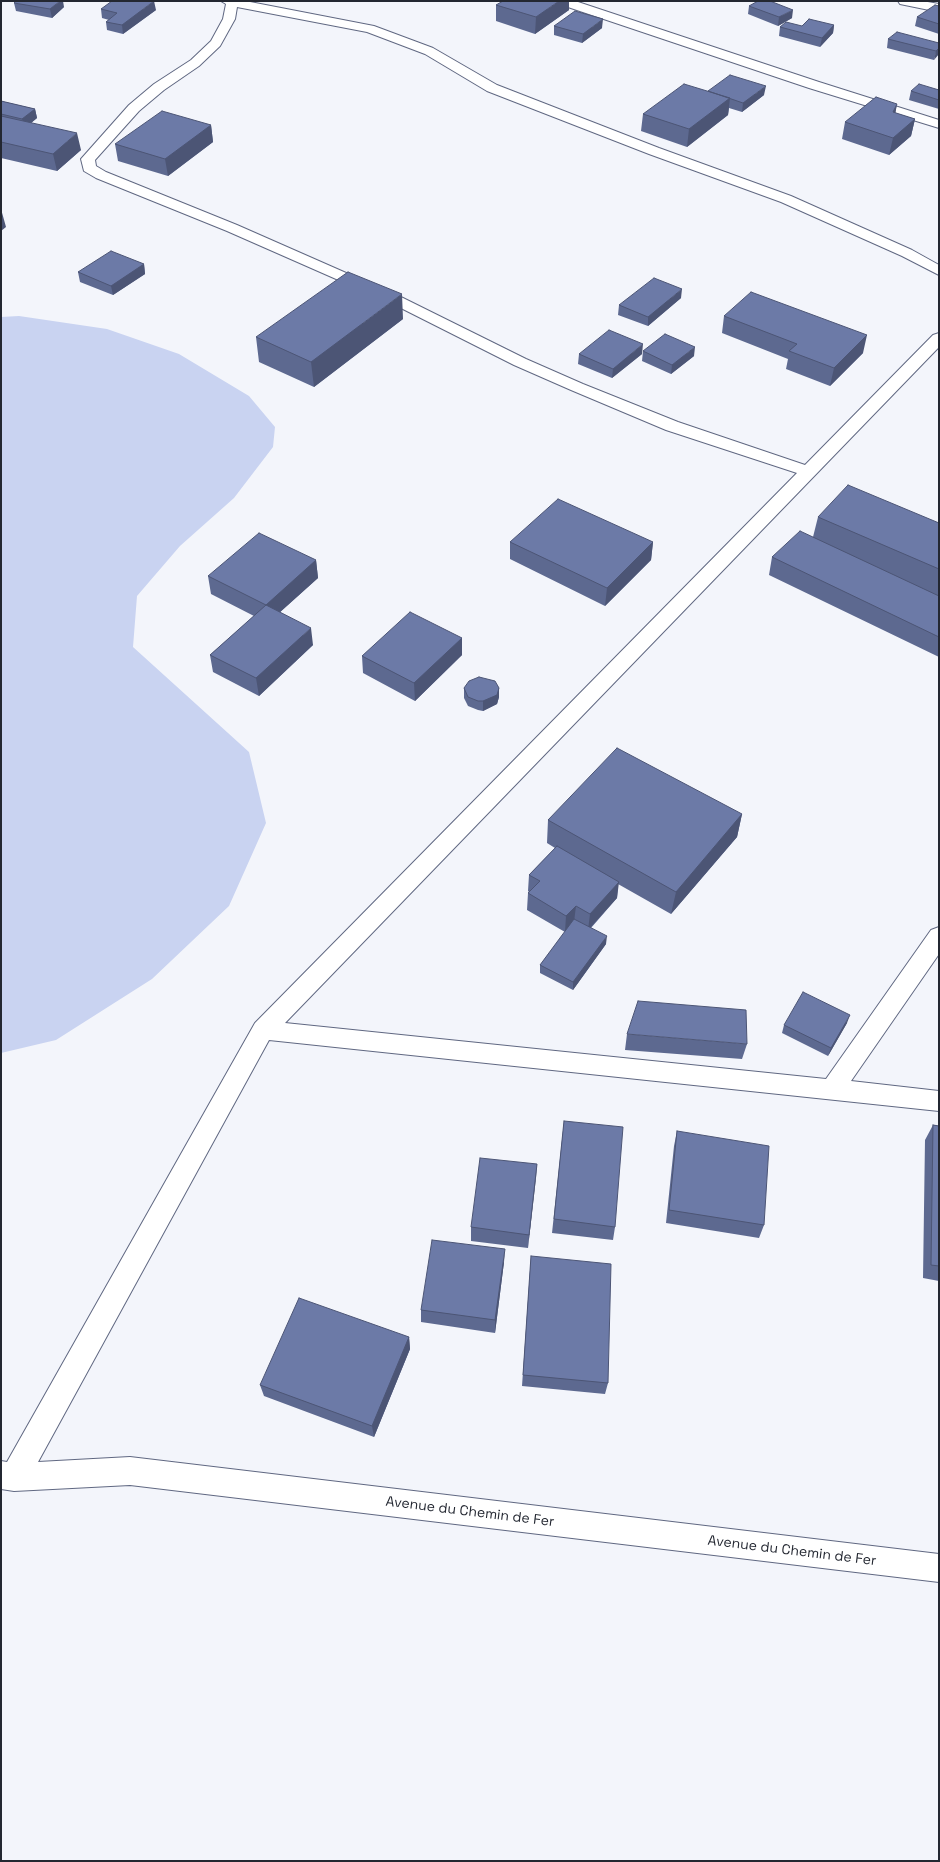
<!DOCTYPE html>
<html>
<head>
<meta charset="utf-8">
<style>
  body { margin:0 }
  #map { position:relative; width:940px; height:1862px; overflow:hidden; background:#f3f5fb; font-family:"Space Grotesk",sans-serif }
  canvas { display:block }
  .frame { position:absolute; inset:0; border:2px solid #232731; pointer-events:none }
</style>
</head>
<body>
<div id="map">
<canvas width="940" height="1862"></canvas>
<div class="frame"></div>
</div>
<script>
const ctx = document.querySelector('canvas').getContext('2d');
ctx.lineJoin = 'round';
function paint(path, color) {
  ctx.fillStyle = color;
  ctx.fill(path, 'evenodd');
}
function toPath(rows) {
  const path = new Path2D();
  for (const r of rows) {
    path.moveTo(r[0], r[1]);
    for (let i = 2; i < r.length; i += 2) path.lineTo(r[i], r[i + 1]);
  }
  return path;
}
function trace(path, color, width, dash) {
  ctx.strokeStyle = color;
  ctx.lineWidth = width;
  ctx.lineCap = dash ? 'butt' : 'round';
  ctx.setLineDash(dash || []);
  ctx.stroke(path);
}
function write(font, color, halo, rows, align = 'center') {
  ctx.font = font + ' "Space Grotesk",sans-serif';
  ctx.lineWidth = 4;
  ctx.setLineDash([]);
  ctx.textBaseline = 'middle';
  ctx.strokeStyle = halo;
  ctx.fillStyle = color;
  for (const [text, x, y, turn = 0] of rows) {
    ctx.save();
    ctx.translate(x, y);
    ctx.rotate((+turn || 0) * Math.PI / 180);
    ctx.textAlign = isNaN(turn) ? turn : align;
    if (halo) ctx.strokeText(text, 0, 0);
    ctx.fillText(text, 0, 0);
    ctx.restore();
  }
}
paint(toPath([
  [19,316,107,329,179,354,249,396,275,427,273,447,234,498,180,546,137,596,133,647,249,752,266,823,229,906,152,979,56,1040,1,1053,1,317]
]), '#c9d3f1');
const street = toPath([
  [221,1,245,1,374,26,433,48,497,85,659,148,791,196,912,250,939,265,939,275,902,256,781,202,649,154,487,91,425,54,367,32,237,7,235,19,220,46,199,66,164,90,139,111,95,160,96,166,106,172,237,225,403,298,526,359,583,384,678,422,805,465,933,335,939,333,939,347,285,1023,826,1079,931,930,939,927,939,954,851,1081,939,1091,939,1111,269,1040,38,1462,130,1457,939,1554,939,1582,130,1485,14,1491,1,1489,1,1461,7,1462,255,1023,797,473,666,430,571,390,514,365,393,304,227,231,96,178,84,171,81,159,129,105,154,84,191,60,211,41,223,19,226,4,221,1],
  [557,1,575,1,819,82,939,120,939,128,809,88,559,4,557,1],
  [898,1,922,1,939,4,939,12,900,4,898,1]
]);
trace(street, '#606882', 2);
paint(street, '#fff');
paint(toPath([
  [14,3,64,7,52,18,16,11],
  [496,5,569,10,535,34,496,21],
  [749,6,792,18,778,26,748,14],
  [939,6,939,34,915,26,917,17],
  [101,9,156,10,123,34,107,30,106,22,109,20,102,18],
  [834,25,833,33,820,47,779,36,780,27],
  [554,26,602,28,582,43,554,35],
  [888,39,939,43,934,60,887,48],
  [939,90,939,109,909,100,911,91],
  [708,91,764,95,742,112,729,108,728,115,687,147,641,131,643,114],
  [1,101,35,109,37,118,31,123,81,150,57,171,1,158],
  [897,104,895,113,915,119,911,136,889,155,842,139,845,122],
  [211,125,213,142,168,176,118,161,115,144],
  [144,264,145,274,113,295,80,282,78,272],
  [681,298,648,326,618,315,619,305],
  [724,316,863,353,830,386,786,369,788,359,722,333],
  [403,319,314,387,259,362,256,337],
  [643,351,694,356,671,374,642,361],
  [579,354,642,354,612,378,578,364],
  [818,517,939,523,939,657,769,575,772,557,813,537],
  [510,542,653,542,651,560,605,606,510,559],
  [316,560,318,578,280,612,313,645,259,696,213,672,210,655,254,616,211,594,208,576],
  [462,638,462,655,415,701,363,673,362,656],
  [464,688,499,688,499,697,497,704,483,711,478,710,468,706,464,698],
  [742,814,737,837,671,914,618,884,617,898,591,928,606,944,573,990,540,973,540,965,565,932,527,910,528,893,529,892,528,891,529,875,555,848,547,843,548,820],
  [847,1023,828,1056,782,1033,784,1025],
  [627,1034,747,1044,742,1059,625,1050],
  [564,1121,615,1227,613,1240,552,1233],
  [933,1125,939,1126,939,1281,923,1278,925,1140],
  [677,1131,764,1225,759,1238,666,1223,674,1146],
  [537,1164,528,1248,471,1241,471,1227],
  [531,1256,608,1383,605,1394,522,1386],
  [504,1262,495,1333,421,1322,421,1310],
  [409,1337,410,1349,374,1437,264,1396,260,1385]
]), '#5d6990');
paint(toPath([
  [60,1,63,1,64,7,52,18,50,9],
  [154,1,156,10,123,34,122,25],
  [559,1,569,1,569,10,535,34,536,17],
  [793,10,792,18,778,26,779,17],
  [603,19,602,28,582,43,583,34],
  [834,25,833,33,820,47,822,38],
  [939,48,939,54,934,60,936,51],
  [766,86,764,95,742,112,743,103],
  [730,98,728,115,687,147,689,129],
  [897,104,894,121,893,112],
  [35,109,37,118,25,128,22,119],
  [915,119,911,136,889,155,893,138],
  [211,125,213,142,168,176,165,159],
  [77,133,81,150,57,171,53,154],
  [1,209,6,227,1,231],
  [144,264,145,274,113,295,111,286],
  [682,289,681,298,648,326,648,317],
  [402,294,403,319,314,387,311,362],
  [867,335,863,353,830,386,834,368],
  [643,344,642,354,612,378,613,369],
  [695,347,694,356,671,374,672,365],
  [653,542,651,560,605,606,607,588],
  [316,560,318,578,268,623,266,605],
  [311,628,313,645,259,696,256,678],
  [462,638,462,655,415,701,414,683],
  [499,688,499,697,497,704,483,711,483,701],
  [742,814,737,837,671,914,676,892],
  [619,882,617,898,588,930,590,914],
  [576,906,574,922,565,932,566,916],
  [607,936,606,944,573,990,573,982],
  [850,1015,847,1023,828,1056,831,1048],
  [537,1164,536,1178,528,1248,529,1235],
  [505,1249,504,1262,495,1333,495,1320],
  [409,1337,410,1349,374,1437,372,1426]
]), '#4c5575');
const building = toPath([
  [16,1,60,1,50,9,14,3,16,1],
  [112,1,154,1,122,25,106,22,117,13,101,9,112,1],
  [503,1,559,1,536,17,496,5,503,1],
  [758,1,770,1,793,10,779,17,749,6,758,1],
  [935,5,939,6,939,24,917,17,935,5],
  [575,11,603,19,583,34,554,26,575,11],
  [809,19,834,25,822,38,780,27,786,22,802,26,809,19],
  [897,32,939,43,939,48,936,51,888,39,897,32],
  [730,75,766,86,743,103,708,91,730,75],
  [684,84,730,98,689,129,643,114,684,84],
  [919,84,939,90,939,100,911,91,919,84],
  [876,97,897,104,893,112,915,119,893,138,845,122,876,97],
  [1,101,35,109,22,119,1,114,1,101],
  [162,111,211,125,165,159,115,144,162,111],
  [1,116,77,133,53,154,1,142,1,116],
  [111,251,144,264,111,286,78,272,111,251],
  [348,272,402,294,311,362,256,337,348,272],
  [654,278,682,289,648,317,619,305,654,278],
  [751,292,867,335,834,368,789,351,797,344,724,316,751,292],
  [609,330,643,344,613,369,579,354,609,330],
  [665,334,695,347,672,365,643,351,665,334],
  [848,485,939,523,939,569,818,517,848,485],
  [558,499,653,542,607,588,510,542,558,499],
  [800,531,939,596,939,637,772,557,800,531],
  [259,533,316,560,266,605,311,628,256,678,210,655,266,605,208,576,259,533],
  [410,612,462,638,414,683,362,656,410,612],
  [479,677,495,681,499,688,497,695,483,701,478,701,468,697,464,688,469,681,479,677],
  [617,748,742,814,676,892,548,820,617,748],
  [557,846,619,882,590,914,576,906,566,916,528,893,540,881,529,875,557,846],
  [574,919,607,936,573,982,540,965,574,919],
  [803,992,850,1015,831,1048,784,1025,803,992],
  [638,1001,746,1010,747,1044,627,1034,638,1001],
  [564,1121,623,1127,615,1227,554,1219,564,1121],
  [933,1125,939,1126,939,1266,931,1265,933,1125],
  [677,1131,769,1146,764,1225,669,1210,677,1131],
  [480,1158,537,1164,529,1235,471,1227,480,1158],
  [432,1240,505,1249,495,1320,421,1310,432,1240],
  [531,1256,611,1264,608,1383,523,1375,531,1256],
  [299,1298,409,1337,372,1426,260,1385,299,1298]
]);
paint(building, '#6c7aa7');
trace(building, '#4c5575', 1);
write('14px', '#232731', '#fff', [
  ["Avenue du Chemin de Fer",470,1512,7],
  ["Avenue du Chemin de Fer",792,1551,7]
]);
</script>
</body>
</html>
